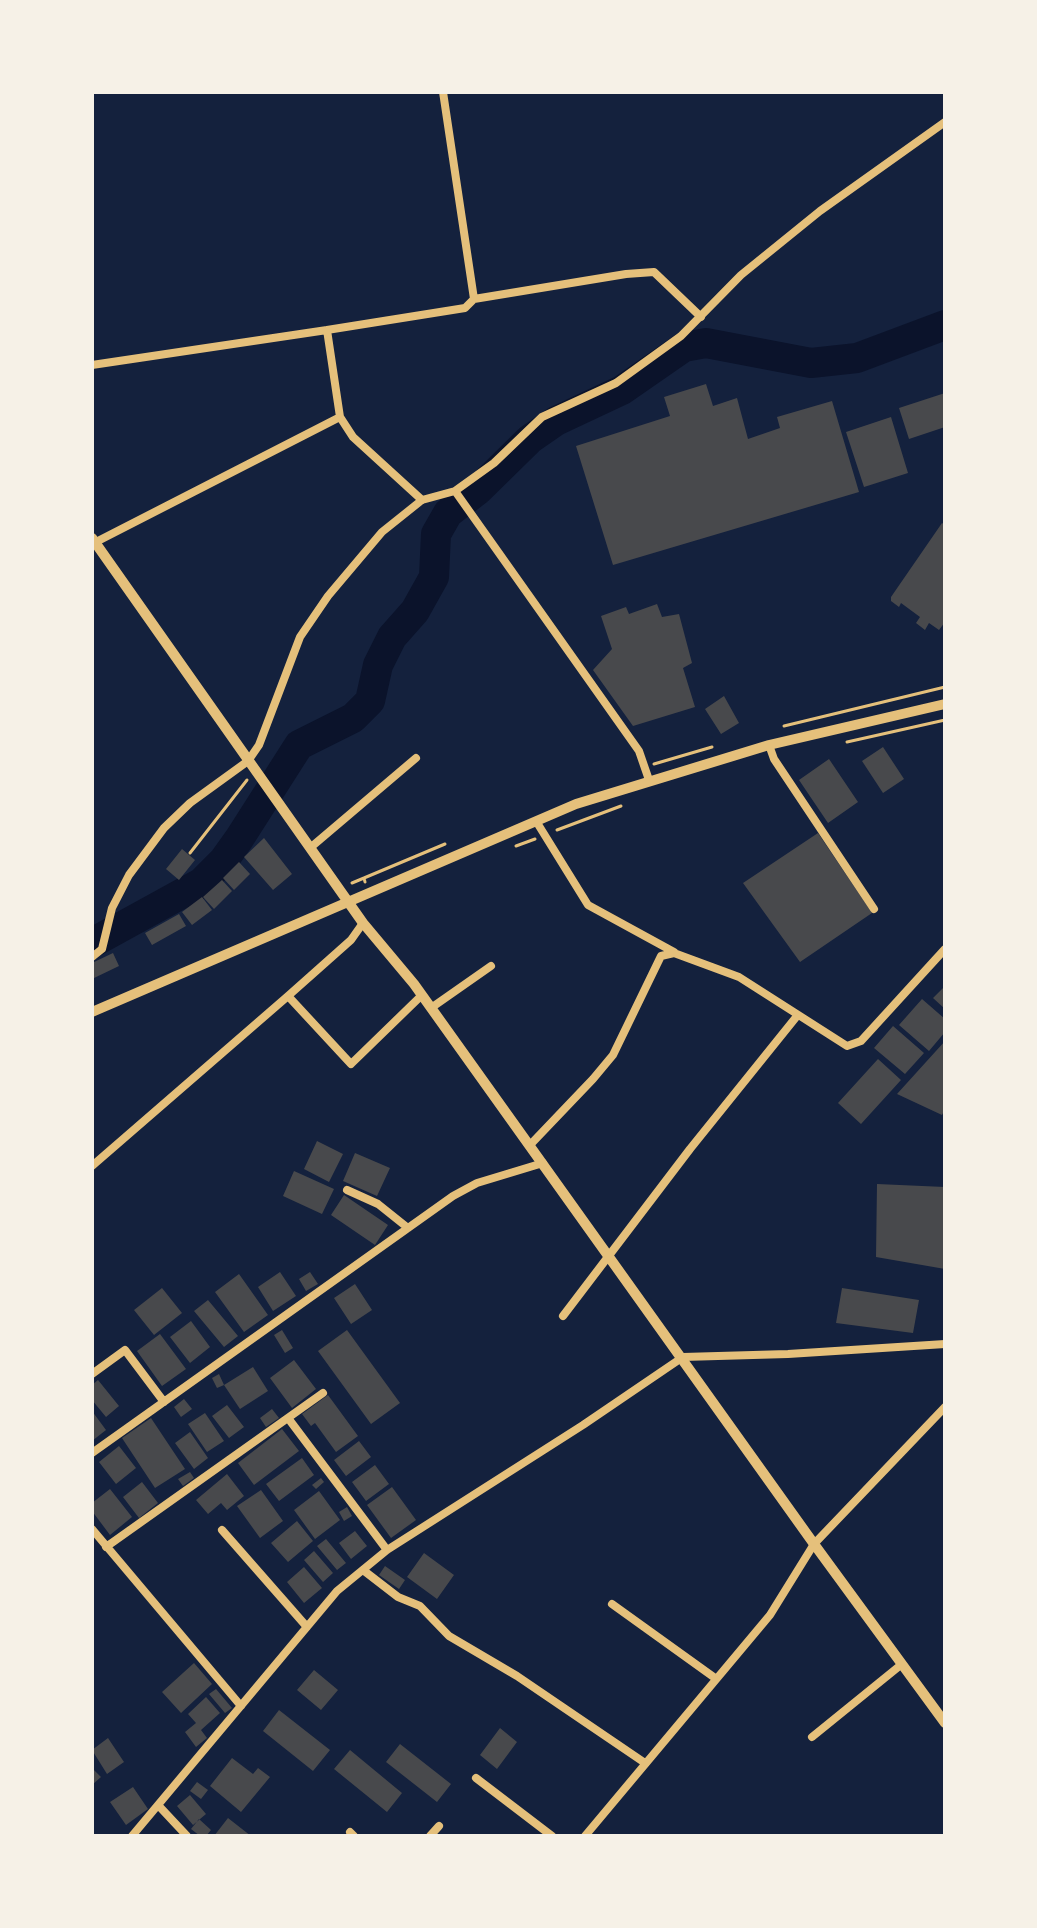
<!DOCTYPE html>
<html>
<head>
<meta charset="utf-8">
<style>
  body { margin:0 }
  #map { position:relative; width:1037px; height:1928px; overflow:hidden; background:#14213d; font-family:Lato,sans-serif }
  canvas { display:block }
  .frame { position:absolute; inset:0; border:94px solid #f6f1e7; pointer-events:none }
</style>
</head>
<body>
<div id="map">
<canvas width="1037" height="1928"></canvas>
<div class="frame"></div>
</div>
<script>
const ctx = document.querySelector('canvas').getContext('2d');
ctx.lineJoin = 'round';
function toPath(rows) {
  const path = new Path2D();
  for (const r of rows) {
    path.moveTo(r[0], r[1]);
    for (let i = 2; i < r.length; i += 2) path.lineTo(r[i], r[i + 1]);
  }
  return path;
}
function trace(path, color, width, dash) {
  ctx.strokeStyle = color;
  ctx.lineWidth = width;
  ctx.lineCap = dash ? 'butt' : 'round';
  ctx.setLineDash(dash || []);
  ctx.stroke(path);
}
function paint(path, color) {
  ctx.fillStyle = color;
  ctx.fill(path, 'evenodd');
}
trace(toPath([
  [92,943,201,883,224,860,239,839,299,745,353,718,370,701,378,665,392,637,415,611,434,577,436,534,448,513,478,490,530,439,556,421,622,390,684,347,706,343,811,363,857,358,945,325]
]), '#0b132b', 30);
paint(toPath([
  [706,384,713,406,737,398,748,439,780,428,777,417,832,401,859,492,613,565,576,446,670,416,664,397],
  [945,393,945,427,909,439,899,408],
  [891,417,908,473,864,487,846,432],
  [942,523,945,525,945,622,939,630,929,623,925,630,916,623,920,617,901,603,899,607,891,601,891,597],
  [657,604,662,617,679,614,692,663,683,668,695,707,633,726,593,670,612,649,601,616,626,607,629,614],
  [724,696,739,723,721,734,705,709],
  [883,747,904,779,883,793,862,761],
  [829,759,858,802,828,823,799,780],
  [818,833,872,913,800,962,743,883],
  [264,838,292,874,273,890,244,857],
  [182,849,195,860,179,880,166,869],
  [239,862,250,874,234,890,223,878],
  [222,880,232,891,214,909,203,897],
  [202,897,212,910,192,925,182,912],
  [179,914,186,926,152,945,145,933],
  [113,953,119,966,92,979,92,963],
  [945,986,945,1009,933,998],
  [922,999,945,1019,945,1032,929,1051,899,1025],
  [893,1026,924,1053,905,1074,874,1048],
  [945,1041,945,1109,942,1115,897,1094],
  [878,1059,901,1080,861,1124,838,1103],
  [317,1141,343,1154,329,1182,304,1169],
  [355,1153,390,1168,377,1196,343,1181],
  [294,1171,334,1189,322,1214,283,1196],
  [877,1184,945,1187,945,1269,876,1257],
  [344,1195,388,1225,375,1245,331,1215],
  [280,1272,296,1296,273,1311,258,1287],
  [310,1272,318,1284,306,1291,299,1279],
  [239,1274,268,1315,244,1332,215,1292],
  [355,1284,372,1310,351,1324,334,1298],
  [162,1288,182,1313,154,1335,134,1310],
  [842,1288,919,1300,913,1333,836,1323],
  [208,1300,238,1336,224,1347,194,1311],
  [191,1321,210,1347,190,1363,170,1337],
  [282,1330,293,1348,285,1353,274,1335],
  [347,1330,400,1403,371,1424,318,1351],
  [160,1334,186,1369,162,1386,137,1351],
  [294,1360,316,1389,292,1408,270,1378],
  [253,1367,268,1391,240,1409,224,1385],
  [219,1374,224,1385,217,1388,212,1378],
  [98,1380,119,1406,106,1417,92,1400,92,1385],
  [328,1395,358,1436,336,1452,315,1423,311,1426,302,1414],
  [184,1399,192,1409,181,1417,174,1407],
  [227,1405,244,1427,229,1438,212,1416],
  [272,1409,279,1418,266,1427,260,1418],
  [92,1411,106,1430,92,1441],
  [205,1413,224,1441,207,1452,188,1424],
  [151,1418,185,1469,155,1488,122,1438],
  [282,1429,299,1451,254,1485,238,1463],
  [190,1432,208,1458,194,1469,175,1443],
  [359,1441,371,1457,346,1476,334,1460],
  [119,1446,136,1468,116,1484,99,1462],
  [302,1458,314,1475,279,1501,266,1484],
  [375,1465,389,1484,366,1501,352,1482],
  [190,1472,194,1478,183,1486,178,1479],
  [227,1474,244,1496,227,1510,221,1503,208,1514,196,1500],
  [321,1478,324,1482,316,1489,312,1485],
  [142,1482,158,1503,139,1518,123,1497],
  [392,1487,416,1520,391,1538,367,1505],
  [110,1489,132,1517,110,1535,92,1511,92,1503],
  [261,1490,283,1521,260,1538,237,1506],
  [319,1491,340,1520,315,1539,294,1510],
  [347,1507,352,1516,344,1521,339,1512],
  [297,1521,313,1541,288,1562,271,1543],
  [355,1531,367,1546,351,1559,339,1543],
  [326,1539,346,1563,337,1570,317,1546],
  [314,1551,333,1573,323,1582,304,1560],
  [424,1553,454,1575,437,1599,407,1577],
  [385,1566,405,1580,399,1589,379,1575],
  [304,1567,322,1588,304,1603,287,1582],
  [194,1663,212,1684,181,1713,162,1692],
  [314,1670,338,1690,321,1710,297,1690],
  [216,1689,232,1708,225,1713,209,1694],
  [206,1697,220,1713,201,1730,207,1738,196,1747,185,1732,196,1723,188,1714],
  [279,1710,330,1750,313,1771,263,1731],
  [500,1728,517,1742,497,1769,480,1755],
  [108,1738,124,1762,107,1774,92,1750],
  [400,1744,451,1784,437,1802,386,1762],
  [350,1750,402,1793,387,1812,334,1769],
  [232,1758,253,1774,258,1768,270,1777,241,1812,210,1786],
  [92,1768,101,1777,92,1785],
  [197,1782,208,1790,201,1799,190,1791],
  [133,1787,148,1809,126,1825,110,1802],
  [190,1795,206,1814,193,1825,177,1806],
  [228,1818,251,1836,214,1836],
  [199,1819,211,1830,206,1836,200,1836,191,1829]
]), '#48494c');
trace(toPath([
  [784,726,945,687],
  [847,742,945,720],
  [654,764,712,747],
  [557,830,621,806],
  [516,846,535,839],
  [190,853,247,780],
  [364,878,445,844],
  [352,883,364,878,365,882]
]), '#e5c07b', 3);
trace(toPath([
  [443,92,474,299],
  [92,365,327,330],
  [455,491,639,751,649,780],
  [422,500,353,437,340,417,327,330,465,308,474,299,626,274,654,272,701,317],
  [92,544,340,417],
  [769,745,774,759,874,909],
  [536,821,588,905,674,952],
  [310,848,416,758],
  [92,957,102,949,112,908,129,875,164,828,190,803,248,761,259,745,300,637,328,596,382,532,422,500,455,491,494,463,542,417,616,383,681,336,741,275,820,211,945,122],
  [288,996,351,1064,422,995],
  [431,1008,491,966],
  [530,1145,593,1079,613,1055,661,956,674,953,739,977,847,1046,861,1041,945,949],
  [92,1166,288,996,351,940,363,923],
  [347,1190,378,1204,408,1228],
  [563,1316,690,1149,797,1016],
  [92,1374,125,1350,164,1402],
  [288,1418,387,1550],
  [92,1453,453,1196,477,1183,543,1163],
  [92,1529,241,1706],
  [222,1530,307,1627],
  [106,1547,323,1393],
  [363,1570,398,1597,420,1606,449,1636,517,1676,645,1763],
  [612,1604,715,1678],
  [812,1737,902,1664],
  [476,1778,552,1836],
  [158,1805,187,1836],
  [350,1832,354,1836],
  [132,1836,337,1591,387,1550,583,1425,683,1357,788,1354,945,1344],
  [430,1836,439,1826],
  [585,1836,770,1615,814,1544,945,1407]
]), '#e5c07b', 8);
trace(toPath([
  [92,538,363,923,414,984,814,1544,945,1723],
  [92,1012,576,804,769,745,945,704]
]), '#e5c07b', 10);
</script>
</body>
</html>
